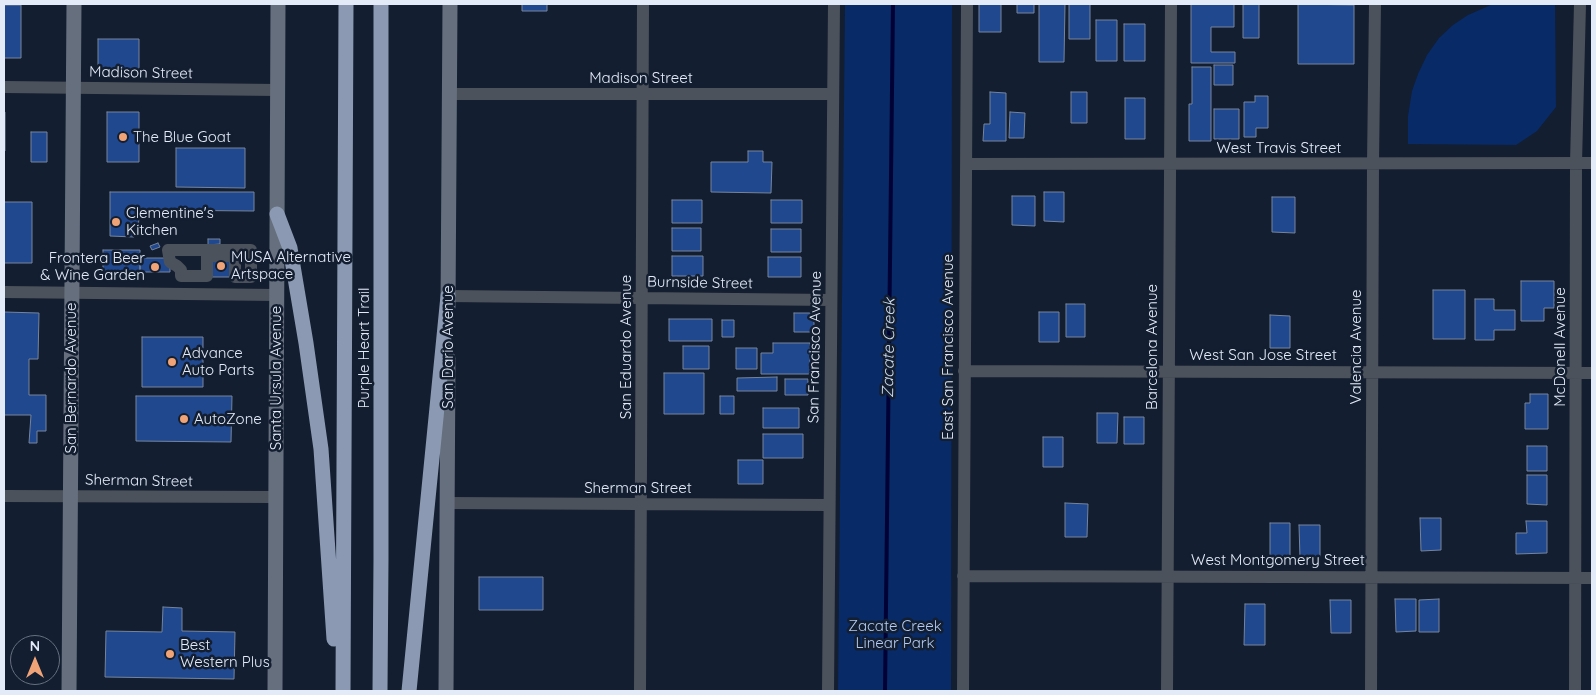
<!DOCTYPE html>
<html>
<head>
<meta charset="utf-8">
<style>
  body { margin:0 }
  #map { position:relative; width:1596px; height:695px; overflow:hidden; background:#131e30; font-family:Quicksand,sans-serif }
  canvas { display:block }
  .frame { position:absolute; inset:0; border:5px solid #e3ebf8; pointer-events:none }
  .north { position:absolute; left:10px; top:635px; width:50px; height:50px; box-sizing:border-box; background:#131e30; border:1px solid #667080; border-radius:50%; rotate:0deg; font-size:14px; font-weight:700; line-height:20px; text-align:center; color:#e3ebf8 }
  .north::after { content:''; display:block; margin:auto; width:18px; height:22px; background:#efa377; clip-path:polygon(50% 0,100% 100%,50% 72%,0 100%) }
</style>
</head>
<body>
<div id="map">
<canvas width="1596" height="695"></canvas>
<div class="frame"></div>
<div class="north">N</div>
</div>
<script>
const ctx = document.querySelector('canvas').getContext('2d');
ctx.lineJoin = 'round';
function paint(path, color) {
  ctx.fillStyle = color;
  ctx.fill(path, 'evenodd');
}
function toPath(rows) {
  const path = new Path2D();
  for (const r of rows) {
    path.moveTo(r[0], r[1]);
    for (let i = 2; i < r.length; i += 2) path.lineTo(r[i], r[i + 1]);
  }
  return path;
}
function trace(path, color, width, dash) {
  ctx.strokeStyle = color;
  ctx.lineWidth = width;
  ctx.lineCap = dash ? 'butt' : 'round';
  ctx.setLineDash(dash || []);
  ctx.stroke(path);
}
function write(font, color, halo, rows, align = 'center') {
  ctx.font = font + ' Quicksand,sans-serif';
  ctx.lineWidth = 5;
  ctx.setLineDash([]);
  ctx.textBaseline = 'middle';
  ctx.strokeStyle = halo;
  ctx.fillStyle = color;
  for (const [text, x, y, turn = 0] of rows) {
    ctx.save();
    ctx.translate(x, y);
    ctx.rotate((+turn || 0) * Math.PI / 180);
    ctx.textAlign = isNaN(turn) ? turn : align;
    if (halo) ctx.strokeText(text, 0, 0);
    ctx.fillText(text, 0, 0);
    ctx.restore();
  }
}
paint(toPath([
  [845,4,952,4,951,691,838,691],
  [1493,4,1555,4,1556,107,1537,131,1516,145,1408,144,1408,116,1412,91,1418,74,1427,55,1439,38,1453,25,1468,15]
]), '#082a66');
trace(toPath([
  [885,691,893,4]
]), '#000236', 4);
const building = toPath([
  [522,4,547,4,547,11,522,11,522,4],
  [979,4,1001,4,1001,32,979,32,979,4],
  [1017,4,1034,4,1034,13,1017,13,1017,4],
  [1039,4,1065,4,1064,62,1039,62,1039,4],
  [1069,4,1090,4,1090,39,1069,39,1069,4],
  [1191,4,1234,4,1234,27,1211,27,1211,52,1235,52,1235,63,1191,63,1191,4],
  [1243,4,1259,4,1259,38,1243,38,1243,4],
  [1298,4,1354,5,1354,64,1298,64,1298,4],
  [4,5,21,5,21,58,4,58,4,5],
  [1096,20,1117,20,1117,61,1096,61,1096,20],
  [1124,24,1145,24,1145,61,1124,61,1124,24],
  [98,39,139,39,139,69,98,69,98,39],
  [1214,65,1233,65,1233,85,1214,85,1214,65],
  [1192,67,1211,67,1211,141,1189,141,1189,104,1192,104,1192,67],
  [990,92,1006,93,1006,141,983,141,984,124,990,124,990,92],
  [1071,92,1087,92,1087,123,1071,123,1071,92],
  [1255,96,1268,96,1268,128,1256,128,1256,137,1244,137,1244,102,1255,102,1255,96],
  [1125,98,1145,98,1145,139,1125,139,1125,98],
  [1214,109,1239,109,1239,139,1214,139,1214,109],
  [4,112,5,112,5,151,4,151,4,112],
  [107,112,139,112,139,162,107,162,107,112],
  [1010,112,1025,113,1024,138,1009,138,1010,112],
  [31,132,47,132,47,162,31,162,31,132],
  [176,148,245,148,245,188,176,187,176,148],
  [748,151,763,151,763,162,772,162,771,193,711,192,711,162,748,162,748,151],
  [110,192,254,192,254,211,146,210,139,216,138,232,134,232,134,237,110,236,110,192],
  [1044,192,1064,192,1064,222,1044,221,1044,192],
  [1012,196,1035,196,1035,226,1012,225,1012,196],
  [1272,197,1295,197,1295,233,1272,232,1272,197],
  [672,200,702,200,702,223,672,223,672,200],
  [771,200,802,200,802,223,771,223,771,200],
  [4,202,32,202,32,263,4,263,4,202],
  [672,228,701,228,701,251,672,251,672,228],
  [771,229,801,229,801,252,771,252,771,229],
  [208,239,220,239,220,244,208,245,208,239],
  [158,243,160,247,152,250,150,246,158,243],
  [103,250,140,250,140,274,103,274,103,250],
  [207,256,235,256,235,277,207,277,207,256],
  [672,256,703,256,703,276,672,276,672,256],
  [768,257,801,257,801,277,768,277,768,257],
  [140,258,170,258,170,272,140,272,140,258],
  [1521,281,1554,281,1554,308,1544,308,1544,321,1521,321,1521,281],
  [1433,290,1465,290,1465,339,1433,339,1433,290],
  [1475,299,1494,299,1494,310,1515,310,1515,330,1494,330,1494,340,1475,340,1475,299],
  [1066,304,1085,304,1085,337,1066,337,1066,304],
  [4,312,39,313,38,359,29,359,29,395,46,395,46,431,37,431,37,443,29,443,31,415,4,415,4,312],
  [1039,312,1059,312,1059,342,1039,342,1039,312],
  [794,313,814,313,814,332,794,332,794,313],
  [1270,315,1290,316,1290,348,1270,348,1270,315],
  [669,319,712,319,712,341,669,341,669,319],
  [722,320,734,320,734,337,722,337,722,320],
  [142,337,203,337,203,387,142,387,142,337],
  [773,343,810,343,810,374,761,374,761,353,773,353,773,343],
  [683,346,709,346,709,369,683,369,683,346],
  [736,348,757,348,757,369,736,369,736,348],
  [664,373,704,373,704,414,664,414,664,373],
  [777,377,777,391,737,391,737,378,777,377],
  [785,379,808,379,808,395,785,395,785,379],
  [1530,394,1548,394,1548,429,1525,429,1525,403,1530,403,1530,394],
  [136,396,232,396,231,442,136,441,136,396],
  [720,396,734,396,734,414,720,414,720,396],
  [763,408,799,408,799,428,763,428,763,408],
  [1097,413,1118,413,1117,443,1097,443,1097,413],
  [1124,417,1144,417,1144,444,1124,444,1124,417],
  [763,434,803,434,803,458,763,458,763,434],
  [1043,437,1063,437,1063,467,1043,467,1043,437],
  [1527,446,1547,446,1547,471,1527,471,1527,446],
  [738,460,763,460,763,484,738,484,738,460],
  [1527,475,1547,475,1547,505,1527,504,1527,475],
  [1065,503,1088,504,1087,537,1065,537,1065,503],
  [1420,518,1441,518,1441,550,1421,551,1420,518],
  [1526,521,1547,521,1547,553,1516,554,1516,533,1527,533,1526,521],
  [1270,523,1290,523,1290,556,1270,556,1270,523],
  [1299,525,1320,525,1320,558,1300,558,1299,525],
  [479,577,543,577,543,610,479,610,479,577],
  [1395,599,1416,599,1416,631,1396,632,1395,599],
  [1439,599,1439,632,1419,632,1419,600,1439,599],
  [1330,600,1351,600,1351,633,1331,633,1330,600],
  [1245,604,1265,604,1265,645,1244,645,1245,604],
  [163,607,182,608,182,631,235,632,234,679,105,677,106,631,162,632,163,607]
]);
paint(building, '#20488f');
trace(building, '#76849b', 1);
trace(toPath([
  [4,87,277,90],
  [449,94,833,94],
  [966,164,1592,163],
  [168,250,251,250,251,277,235,277,235,256,207,256,207,276,181,276,181,270,177,266,170,262,168,250],
  [4,292,277,295],
  [448,296,831,300],
  [964,371,1592,373],
  [4,496,275,497],
  [447,503,829,505],
  [963,576,1592,578],
  [640,691,643,4],
  [828,691,834,4],
  [963,691,967,4],
  [1167,691,1171,4],
  [1371,691,1373,164,1375,4],
  [1575,691,1576,163,1580,4]
]), '#4c525b', 12);
trace(toPath([
  [448,307,450,4],
  [69,691,74,4],
  [275,691,278,4],
  [446,691,448,358]
]), '#666f7e', 15);
trace(toPath([
  [277,214,290,248,306,343,321,449,334,639],
  [343,691,346,4],
  [380,691,381,559,381,4],
  [409,691,448,296]
]), '#8b9ab2', 15);
for (const [x, y, r, color] of [
  [123,137,5,"#efa377"],
  [116,222,5,"#efa377"],
  [221,266,5,"#efa377"],
  [155,267,5,"#efa377"],
  [172,362,5,"#efa377"],
  [184,419,5,"#efa377"],
  [170,654,5,"#efa377"]
]) {
  const dot = new Path2D();
  dot.arc(x, y, r, 0, 2 * Math.PI);
  ctx.fillStyle = color;
  ctx.fill(dot);
  trace(dot, '#131e30', 2);
}
write('15px', '#e3ebf8', '#131e30', [
  ["Madison Street",141,73,1],
  ["Madison Street",641,78],
  ["West Travis Street",1279,148],
  ["Burnside Street",700,283,1],
  ["San Dario Avenue",448,347,-90],
  ["San Eduardo Avenue",626,347,-90],
  ["San Francisco Avenue",815,347,-89],
  ["East San Francisco Avenue",948,347,-90],
  ["Barcelona Avenue",1152,347,-90],
  ["Valencia Avenue",1356,347,-90],
  ["McDonell Avenue",1560,347,-90],
  ["Purple Heart Trail",364,348,-90],
  ["West San Jose Street",1263,355],
  ["San Bernardo Avenue",71,378,-90],
  ["Santa Ursula Avenue",276,378,-90],
  ["Sherman Street",139,481,1],
  ["Sherman Street",638,488],
  ["West Montgomery Street",1278,560]
]);
write('15px', '#e3ebf8', '#131e30', [
  ["The Blue Goat",133,137],
  ["Clementine's",126,213],
  ["Kitchen",126,230],
  ["MUSA Alternative",231,257],
  ["Artspace",231,274],
  ["Frontera Beer",145,258,"right"],
  ["& Wine Garden",145,275,"right"],
  ["Advance",182,353],
  ["Auto Parts",182,370],
  ["AutoZone",194,419],
  ["Best",180,645],
  ["Western Plus",180,662]
], 'left');
write('15px', '#b3cbf4', '#131e30', [
  ["Zacate Creek",895,626],
  ["Linear Park",895,643]
]);
write('italic 16px', '#cedaef', '#131e30', [
  ["Zacate Creek",889,348,-89]
]);
</script>
</body>
</html>
